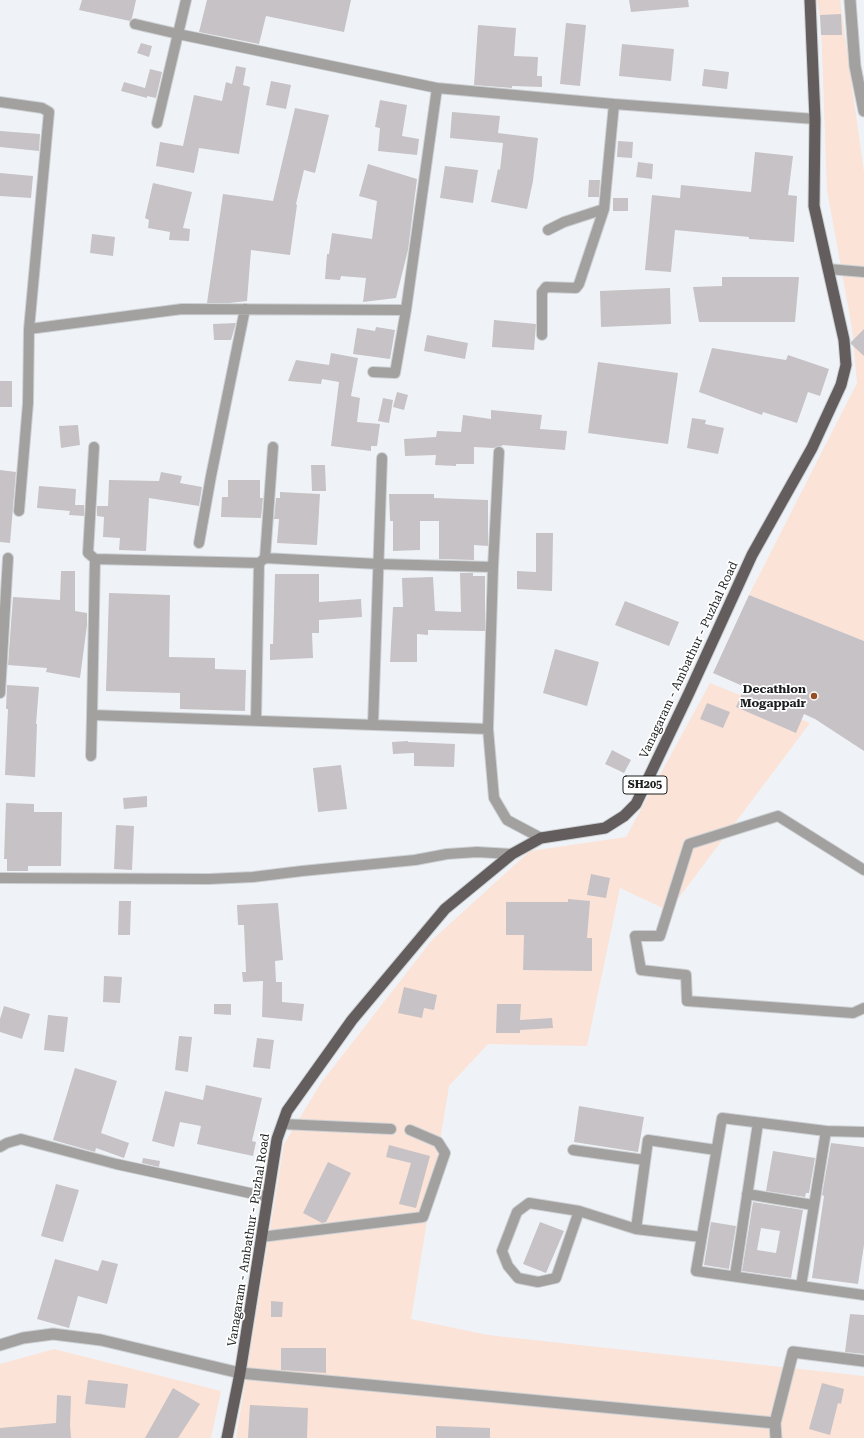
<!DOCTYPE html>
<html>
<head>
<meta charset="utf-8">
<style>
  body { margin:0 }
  canvas { display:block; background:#eff3f7 }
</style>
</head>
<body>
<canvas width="864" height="1438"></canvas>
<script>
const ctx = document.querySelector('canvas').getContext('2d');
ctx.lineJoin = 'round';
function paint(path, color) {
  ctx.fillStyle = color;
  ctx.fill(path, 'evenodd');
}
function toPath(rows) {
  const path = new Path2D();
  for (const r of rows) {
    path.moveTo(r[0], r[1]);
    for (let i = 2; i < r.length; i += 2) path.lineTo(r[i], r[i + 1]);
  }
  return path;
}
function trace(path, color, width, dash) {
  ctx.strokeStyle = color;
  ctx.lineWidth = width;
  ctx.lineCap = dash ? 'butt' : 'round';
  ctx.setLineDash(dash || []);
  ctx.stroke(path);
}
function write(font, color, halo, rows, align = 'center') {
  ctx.font = font + ' "Roboto Serif",serif';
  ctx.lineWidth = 3.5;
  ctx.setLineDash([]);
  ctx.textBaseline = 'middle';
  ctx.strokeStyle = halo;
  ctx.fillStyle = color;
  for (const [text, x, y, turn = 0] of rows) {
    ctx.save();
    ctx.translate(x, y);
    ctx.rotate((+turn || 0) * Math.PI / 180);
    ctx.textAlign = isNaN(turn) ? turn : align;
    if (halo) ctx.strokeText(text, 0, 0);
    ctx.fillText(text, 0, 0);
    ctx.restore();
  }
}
paint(toPath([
  [817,0,840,0,864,172,864,641,749,595,857,383,852,328,827,190,821,24],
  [710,683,810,723,669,911,620,888,587,1046,488,1044,449,1086,411,1319,488,1335,864,1376,864,1438,236,1438,284,1144,321,1083,432,940,530,851,626,837],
  [54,1349,221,1391,211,1438,0,1438,0,1364]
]), '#fbe3d8');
paint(toPath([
  [82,0,136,0,132,18,130,21,79,10],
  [207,0,351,0,344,32,266,16,259,44,199,32],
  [629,0,688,0,689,7,631,12],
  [841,14,842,35,821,35,820,15],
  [566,23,586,25,580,86,560,84],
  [478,25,516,28,514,56,538,57,537,76,542,76,542,87,512,86,512,88,474,85],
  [141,43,152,46,149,57,137,53],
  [622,44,674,49,671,81,619,76],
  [236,66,246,68,243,85,250,87,239,154,199,148,194,173,156,166,160,142,183,146,194,95,222,101,226,82,232,84],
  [150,69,162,72,156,98,147,96,147,98,121,91,124,82,145,88],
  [704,69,729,72,727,89,702,86],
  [271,81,291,85,286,109,266,105],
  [380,100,407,105,402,136,419,139,417,155,378,151,380,128,375,127],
  [295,108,329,115,315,173,304,170,296,204,297,205,290,255,251,250,247,301,229,303,207,303,223,194,273,201],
  [452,112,500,116,498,133,538,138,533,181,527,209,491,202,498,169,500,170,503,143,450,138],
  [0,131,40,134,39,151,0,147],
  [618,141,633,142,632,158,617,157],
  [755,152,793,156,788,195,797,196,794,242,749,239,749,237,675,230,671,272,645,270,652,195,680,198,681,185,751,192],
  [638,162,653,164,652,179,636,177],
  [368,164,417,179,408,250,396,298,363,302,366,278,341,276,340,280,325,279,327,254,329,254,332,233,372,239,377,201,359,196],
  [445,166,478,170,473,203,440,198],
  [0,173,33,176,31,198,0,196],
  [589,180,600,180,599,197,588,197],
  [153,183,192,192,183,228,190,229,189,241,169,240,170,232,148,228,149,220,145,218],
  [613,198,628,198,628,211,613,211],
  [92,234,115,237,113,256,90,253],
  [722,277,799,277,795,322,699,322,693,287,722,286],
  [670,288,671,324,601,327,600,291],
  [494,320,536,324,534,350,492,347],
  [236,323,231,340,214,340,213,324],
  [376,327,395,330,390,359,353,354,357,328,375,331],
  [864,329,864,356,851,344,851,342],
  [427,335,468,343,465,359,424,351],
  [712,348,786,360,788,355,829,369,820,396,808,392,797,423,763,412,762,415,699,392],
  [331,353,358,358,351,396,360,398,357,422,380,424,377,446,371,446,371,451,331,446,339,382,322,379,321,384,288,381,296,360,329,365],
  [598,362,678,373,668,444,588,433],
  [0,381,12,381,12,407,0,407],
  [397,392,408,395,404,410,393,407],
  [383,398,393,400,389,423,378,421],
  [491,410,542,415,540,429,567,431,565,450,502,445,502,446,499,446,494,448,474,447,474,464,456,464,456,466,435,465,436,455,405,456,404,439,436,437,437,431,461,432,463,415,491,419],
  [692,418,706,420,705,424,724,428,718,454,687,448],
  [78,425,80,445,61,448,59,426],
  [311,465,325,465,326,491,312,491],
  [0,470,16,472,10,543,0,542],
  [161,472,182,476,180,483,202,487,199,506,149,498,146,551,119,550,120,538,103,537,104,517,97,516,97,506,108,506,109,480,159,481],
  [228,480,260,480,260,498,263,498,261,518,221,517,222,497,228,497],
  [39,486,76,489,75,505,84,505,84,516,69,515,70,511,37,508],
  [280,492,320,494,317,545,277,543,279,519,274,519,276,498,280,498],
  [389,494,434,494,434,498,488,500,488,546,474,545,474,560,439,559,439,521,420,521,420,550,393,551,393,521,390,521],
  [536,533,553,533,552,591,517,589,517,571,536,572],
  [61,571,75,571,75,611,87,613,87,625,80,678,46,672,47,668,8,665,13,597,60,600],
  [460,573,473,573,473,576,485,576,485,631,428,630,428,635,417,634,417,662,390,662,393,607,403,607,402,578,433,577,435,611,461,612],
  [275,574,319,574,319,602,361,599,362,617,319,620,319,633,312,633,313,658,270,660,270,644,273,644],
  [109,593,170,595,169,657,215,658,215,669,246,670,245,711,180,709,180,693,106,691],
  [749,595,864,641,864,751,815,719,804,714,796,733,736,707,745,687,713,673],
  [625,601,679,622,669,646,615,625],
  [555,649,599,662,587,706,543,693],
  [7,685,39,687,36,724,37,724,35,777,5,775,8,709,6,709],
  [707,703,730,712,723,728,700,719],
  [408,741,408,742,455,744,454,767,414,766,414,753,393,754,392,742],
  [612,750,631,760,624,773,605,764],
  [341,765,347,809,318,812,313,768],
  [147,796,147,807,124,809,123,798],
  [6,803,34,804,34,812,62,812,61,866,28,866,28,871,7,871,7,859,4,859],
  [116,825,134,826,132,870,114,869],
  [591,874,610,878,606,898,587,895],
  [568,899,590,901,587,938,592,938,592,971,523,970,524,935,506,935,506,902,568,902],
  [119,901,131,901,130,935,118,935],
  [278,903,283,960,275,961,276,982,282,982,282,1002,304,1004,302,1021,262,1017,263,981,243,982,242,972,246,972,244,925,238,925,237,905],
  [104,976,122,977,120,1003,103,1002],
  [404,987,437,995,434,1010,424,1008,422,1018,398,1013],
  [214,1004,231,1004,231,1015,214,1014],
  [497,1004,521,1004,520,1020,552,1018,553,1028,520,1030,520,1033,496,1033],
  [4,1006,30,1014,22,1039,0,1032,0,1019],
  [48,1015,68,1017,64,1052,44,1050],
  [179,1036,192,1037,188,1072,175,1070],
  [257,1038,274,1040,270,1069,253,1067],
  [75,1068,117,1081,101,1133,129,1143,124,1158,96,1148,95,1152,53,1140],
  [206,1085,262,1098,252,1141,256,1142,253,1156,197,1144,201,1126,180,1122,174,1147,152,1141,165,1091,203,1100],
  [579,1106,644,1117,638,1152,574,1142],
  [831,1143,864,1147,864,1245,858,1284,812,1278,824,1196,822,1195],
  [389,1145,430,1156,416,1208,399,1204,411,1163,386,1157],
  [773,1151,815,1158,809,1193,806,1193,805,1197,766,1191],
  [143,1158,160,1161,159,1167,142,1163],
  [328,1162,351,1173,326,1222,322,1223,303,1213],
  [56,1184,79,1190,63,1242,41,1236],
  [753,1202,803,1210,791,1278,742,1271],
  [761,1228,780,1231,776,1253,757,1250],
  [540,1222,564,1231,546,1273,523,1264],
  [711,1222,736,1226,729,1269,704,1265],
  [55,1259,98,1271,102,1260,118,1264,107,1304,78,1296,69,1328,37,1319],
  [271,1301,283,1302,282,1317,271,1317],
  [850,1314,864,1315,864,1354,845,1352],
  [281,1348,326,1348,326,1373,281,1370],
  [88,1380,128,1384,125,1408,85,1404],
  [822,1383,844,1389,841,1404,838,1403,830,1435,809,1429],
  [173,1388,200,1404,178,1438,145,1438],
  [57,1395,71,1396,70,1425,71,1438,0,1438,0,1428,56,1423],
  [250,1405,308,1408,307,1438,248,1438],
  [436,1426,490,1428,490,1438,436,1438]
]), '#c7c2c5');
const minor = toPath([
  [135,24,178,34,437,88,614,104,815,119],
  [0,102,42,108,49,112,29,329,28,403,19,511],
  [157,123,186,0],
  [548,230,564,222,604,209],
  [828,269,864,272],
  [29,329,182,309,406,310],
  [542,335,542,292,546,287,576,288,579,284,604,209,614,104],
  [373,372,395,373,406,310,437,88],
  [94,447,88,553,95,559],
  [199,543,211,476,245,309],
  [265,558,273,447],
  [493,567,499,452],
  [0,693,8,558],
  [256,720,259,563],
  [373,725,382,458],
  [488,729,493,567,378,564,265,558,259,563,95,559,92,715,488,729,494,798,507,820,541,838],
  [91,756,92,715],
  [864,870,778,816,689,844,660,936,635,936,641,970,686,975,687,1001,853,1013,864,1008],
  [0,878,209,879,253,877,302,871,415,860,447,854,477,852,512,854],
  [282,1124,391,1129],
  [864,1132,826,1131,722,1118,696,1271,864,1295],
  [0,1147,7,1143,21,1139,116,1164,268,1197],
  [573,1150,645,1160],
  [747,1194,813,1205],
  [579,1211,556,1278,538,1282,518,1278,508,1266,502,1251,517,1212,529,1203,579,1211,636,1229,648,1140,716,1150],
  [636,1229,701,1237],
  [261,1237,423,1217,445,1153,438,1142,410,1130],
  [735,1276,758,1123],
  [801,1286,826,1131]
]);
const tertiary = toPath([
  [850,0,855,66,864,111],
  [0,1345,23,1338,53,1334,101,1340,240,1373,775,1423,793,1352,864,1361],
  [775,1423,776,1438]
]);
const primary = toPath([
  [227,1438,240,1373,277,1139,287,1111,352,1020,445,909,512,854,541,838,605,828,624,816,636,804,689,693,752,555,812,448,841,385,846,365,844,340,814,206,815,119,810,0]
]);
trace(minor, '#cdd1d4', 12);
trace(tertiary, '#cdd1d4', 13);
trace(primary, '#cdd1d4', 13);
trace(minor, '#a3a1a0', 10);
trace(tertiary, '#a3a1a0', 11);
trace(primary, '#635e5d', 11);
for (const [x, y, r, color] of [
  [814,696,4,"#954f27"]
]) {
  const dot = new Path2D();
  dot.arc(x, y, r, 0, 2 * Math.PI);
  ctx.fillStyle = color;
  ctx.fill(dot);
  trace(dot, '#fff', 1.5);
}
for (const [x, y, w] of [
  [645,785,44]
]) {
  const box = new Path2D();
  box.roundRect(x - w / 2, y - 9, w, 18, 3);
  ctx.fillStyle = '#fff';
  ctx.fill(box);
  trace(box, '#1c1e1f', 1);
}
write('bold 11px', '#1c1e1f', null, [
  ["SH205",645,785]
]);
write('12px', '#1c1e1f', '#fff', [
  ["Vanagaram - Ambathur - Puzhal Road",689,660,-65],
  ["Vanagaram - Ambathur - Puzhal Road",249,1240,-81]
]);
write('bold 12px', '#1c1e1f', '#fff', [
  ["Decathlon",806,689],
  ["Mogappair",806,703]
], 'right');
</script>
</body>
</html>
